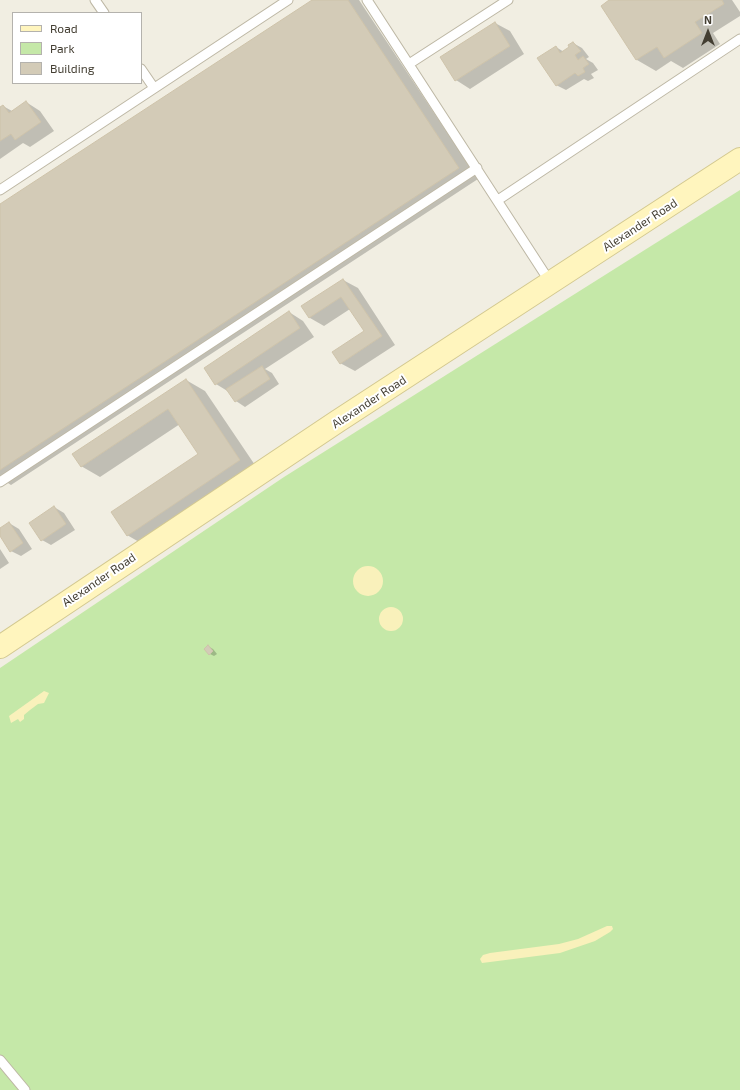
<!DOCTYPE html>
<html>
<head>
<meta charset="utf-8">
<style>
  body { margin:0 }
  #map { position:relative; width:740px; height:1090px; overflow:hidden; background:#f1eee2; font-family:"Exo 2",sans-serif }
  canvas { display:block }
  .legend { position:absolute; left:12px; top:12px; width:130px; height:72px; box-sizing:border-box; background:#fff; border:1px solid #b4b2ad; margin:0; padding:5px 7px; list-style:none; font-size:12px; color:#433e32 }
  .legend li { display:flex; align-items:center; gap:8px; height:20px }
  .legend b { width:20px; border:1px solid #b4b2ad }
  .north { position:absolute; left:688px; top:12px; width:40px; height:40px; -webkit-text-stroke:3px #fff; paint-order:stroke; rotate:0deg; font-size:11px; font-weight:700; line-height:16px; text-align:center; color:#433e32 }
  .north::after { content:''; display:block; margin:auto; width:14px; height:18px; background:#433e32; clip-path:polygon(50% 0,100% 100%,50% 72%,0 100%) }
</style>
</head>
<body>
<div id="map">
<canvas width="740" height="1090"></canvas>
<ul class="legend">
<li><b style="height:5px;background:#fff5be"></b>Road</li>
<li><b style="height:11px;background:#c5e8a8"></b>Park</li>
<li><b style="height:11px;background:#d3cbb7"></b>Building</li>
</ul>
<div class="north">N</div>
</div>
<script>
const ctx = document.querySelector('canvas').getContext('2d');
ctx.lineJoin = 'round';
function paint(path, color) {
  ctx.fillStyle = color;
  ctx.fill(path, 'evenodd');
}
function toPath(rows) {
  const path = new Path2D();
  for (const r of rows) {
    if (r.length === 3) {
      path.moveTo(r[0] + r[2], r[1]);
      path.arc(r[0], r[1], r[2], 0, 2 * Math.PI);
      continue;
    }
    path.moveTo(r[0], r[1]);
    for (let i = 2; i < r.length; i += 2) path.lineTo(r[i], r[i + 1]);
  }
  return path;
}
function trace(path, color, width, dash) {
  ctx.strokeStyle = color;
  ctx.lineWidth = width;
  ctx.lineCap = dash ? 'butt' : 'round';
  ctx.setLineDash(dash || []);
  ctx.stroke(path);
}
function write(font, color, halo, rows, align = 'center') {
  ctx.font = font + ' "Exo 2",sans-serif';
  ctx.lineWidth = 4;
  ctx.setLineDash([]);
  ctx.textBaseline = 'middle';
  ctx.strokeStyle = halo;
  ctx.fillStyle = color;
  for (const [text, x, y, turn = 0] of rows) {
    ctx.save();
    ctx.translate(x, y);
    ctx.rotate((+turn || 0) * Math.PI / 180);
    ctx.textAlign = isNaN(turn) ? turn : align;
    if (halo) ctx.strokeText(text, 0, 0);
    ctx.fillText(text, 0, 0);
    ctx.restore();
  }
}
paint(toPath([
  [740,190,740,1090,0,1090,0,668,284,477]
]), '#c5e8a8');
paint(toPath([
  [368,581,15],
  [391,619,12],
  [44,691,49,693,44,703,38,704,30,710,24,715,24,719,20,722,18,719,11,723,9,716],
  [607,926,612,926,613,929,610,932,595,941,560,953,490,962,482,963,480,959,483,955,490,953,559,944,578,939]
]), '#f9f1bb');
paint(toPath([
  [314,0,359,0,478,179,11,485,0,478,0,206],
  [610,0,732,0,740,12,740,16,713,33,720,44,683,68,671,61,656,71,637,60,602,7],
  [495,23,510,31,524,54,470,89,456,80,442,57],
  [573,43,582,48,589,57,586,59,593,63,598,70,591,74,594,78,588,81,584,79,566,90,556,85,556,47,564,52,571,47],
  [26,102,40,111,54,131,30,147,23,143,0,159,0,108,3,106,12,111],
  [343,280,358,288,395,345,355,371,340,363,365,331,350,309,324,326,310,318,303,307],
  [289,312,303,321,314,337,265,369,272,373,279,384,245,407,236,401,229,392,216,384],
  [186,380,205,391,259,471,146,546,127,535,200,454,180,424,100,477,81,466],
  [54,507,64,513,75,530,51,545,42,540],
  [9,523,19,529,32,549,21,556,11,551,0,534,0,529],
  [0,549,9,563,0,569],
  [208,646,213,649,217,654,214,656,210,654]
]), '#0003');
const building = toPath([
  [312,0,348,0,459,168,0,470,0,204,312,0],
  [609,0,722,0,724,4,695,22,702,33,664,58,657,47,636,60,601,6,609,0],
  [495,22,510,46,455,81,440,57,495,22],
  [573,42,581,51,575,55,578,60,583,56,589,64,583,68,585,72,578,76,575,73,556,86,537,58,556,46,560,53,569,47,568,45,573,42],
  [26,101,41,122,15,140,11,134,0,141,0,107,3,105,9,113,26,101],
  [343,279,382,336,340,364,332,352,364,331,341,297,309,318,301,306,343,279],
  [289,311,300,328,215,385,204,368,289,311],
  [262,366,270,379,235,402,226,389,262,366],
  [186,379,240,460,127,536,111,512,198,454,168,409,81,467,72,454,186,379],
  [54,506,66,524,41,541,29,523,54,506],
  [9,522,23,543,10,552,0,536,0,528,9,522],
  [208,645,213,651,209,655,204,649,208,645]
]);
paint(building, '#d3cbb7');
trace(building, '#cec3aa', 1);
const lane = toPath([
  [95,0,104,13],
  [367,0,550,282],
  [409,64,508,0],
  [141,69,154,88],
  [0,190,288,0],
  [498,200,740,39],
  [0,482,477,168],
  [0,1060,25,1090]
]);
const secondary = toPath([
  [0,647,338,421,740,159]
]);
trace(lane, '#bdb7a4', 11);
trace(secondary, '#d3c88f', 24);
trace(lane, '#fff', 9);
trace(secondary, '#fff5be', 22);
write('12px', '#433e32', '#fff', [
  ["Alexander Road",640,225,-33],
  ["Alexander Road",369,402,-33],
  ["Alexander Road",99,580,-34]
]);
</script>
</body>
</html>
